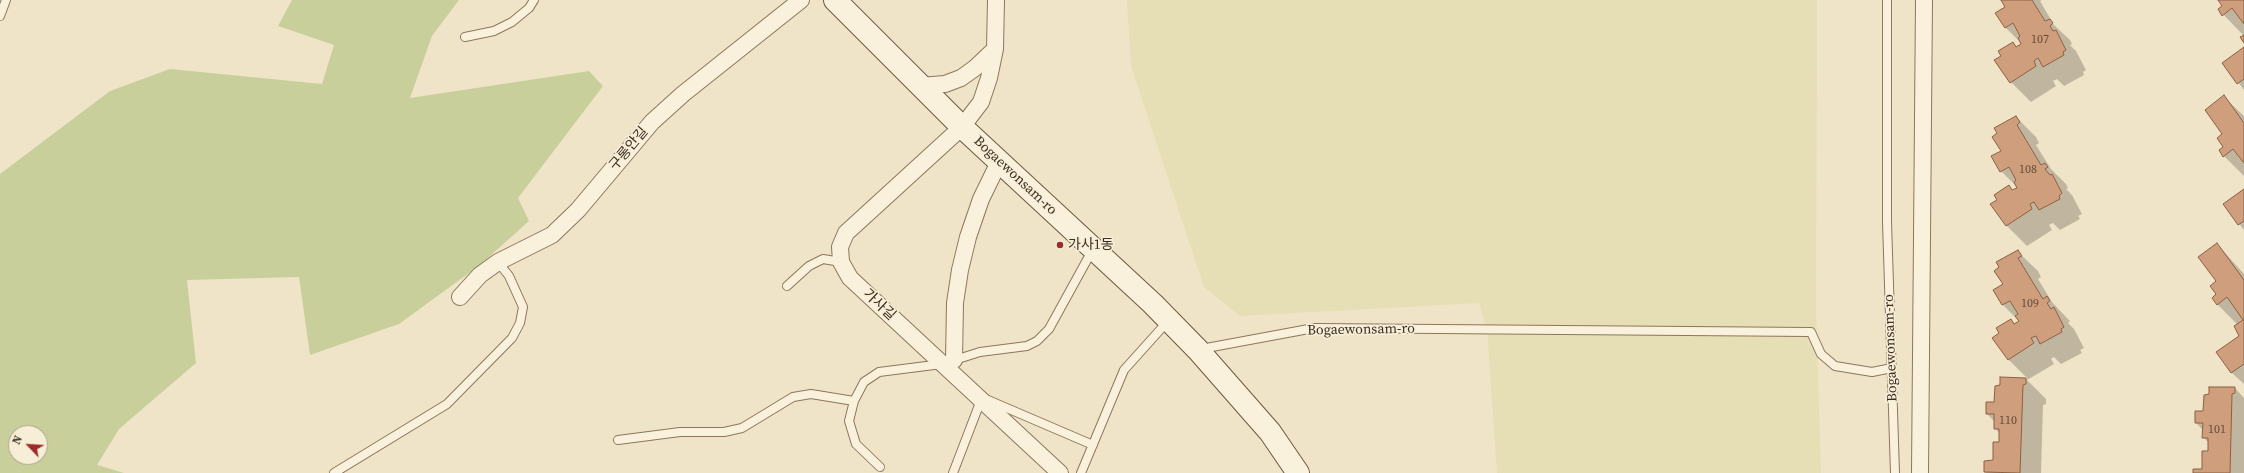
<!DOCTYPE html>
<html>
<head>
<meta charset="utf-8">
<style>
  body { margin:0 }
  #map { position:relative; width:2244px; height:473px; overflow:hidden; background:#f0e4c8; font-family:"Source Serif 4",serif }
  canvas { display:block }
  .north { position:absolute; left:8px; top:425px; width:40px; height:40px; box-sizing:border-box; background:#f7eed8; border:1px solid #ada18e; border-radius:50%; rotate:295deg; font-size:11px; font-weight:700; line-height:16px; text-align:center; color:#3d2e20 }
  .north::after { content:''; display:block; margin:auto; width:14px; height:18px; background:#9e2a2b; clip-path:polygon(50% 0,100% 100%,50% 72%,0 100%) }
</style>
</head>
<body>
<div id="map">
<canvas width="2244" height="473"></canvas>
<div class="north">N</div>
</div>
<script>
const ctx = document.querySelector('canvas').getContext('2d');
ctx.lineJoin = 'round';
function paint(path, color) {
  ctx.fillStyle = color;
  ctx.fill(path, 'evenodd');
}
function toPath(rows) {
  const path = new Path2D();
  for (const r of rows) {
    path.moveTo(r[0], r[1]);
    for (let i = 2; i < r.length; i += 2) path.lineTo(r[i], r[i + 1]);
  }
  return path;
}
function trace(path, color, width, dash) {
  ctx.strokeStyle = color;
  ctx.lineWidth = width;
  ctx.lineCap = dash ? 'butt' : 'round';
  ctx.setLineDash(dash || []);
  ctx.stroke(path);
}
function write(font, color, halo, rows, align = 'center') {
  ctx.font = font + ' "Source Serif 4","Noto Sans KR",serif';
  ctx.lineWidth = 3.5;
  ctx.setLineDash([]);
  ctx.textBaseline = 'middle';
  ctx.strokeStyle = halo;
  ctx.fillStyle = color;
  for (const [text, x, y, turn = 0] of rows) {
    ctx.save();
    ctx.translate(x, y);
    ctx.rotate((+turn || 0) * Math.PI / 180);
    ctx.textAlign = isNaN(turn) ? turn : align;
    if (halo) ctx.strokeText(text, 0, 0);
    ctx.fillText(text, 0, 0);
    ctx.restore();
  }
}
paint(toPath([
  [1127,0,1817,0,1816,310,1821,473,1497,473,1487,329,1479,303,1240,316,1204,287,1131,66]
]), '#e6deb5');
paint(toPath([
  [292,0,459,0,432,36,410,98,589,71,603,86,518,198,529,221,480,265,399,324,310,355,299,277,187,280,196,363,119,429,97,465,124,473,0,473,0,174,110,91,170,69,322,84,334,45,278,26],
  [16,433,40,433,40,457,16,457]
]), '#c9cf9b');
paint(toPath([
  [2002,0,2042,0,2040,1,2054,25,2070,40,2072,44,2070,45,2076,51,2086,70,2083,72,2084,75,2064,86,2057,79,2053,81,2056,86,2031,102,2011,82,2013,43,2017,47,2022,44,2005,27,2006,7],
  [2219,0,2244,0,2244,44,2241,38,2244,36,2219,10,2223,6],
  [2244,49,2244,90,2224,63],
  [2224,97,2244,116,2244,176,2224,156],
  [2016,117,2036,137,2039,143,2036,145,2051,169,2066,184,2068,188,2066,189,2072,195,2082,214,2078,216,2080,219,2060,230,2053,223,2049,225,2052,230,2027,246,2007,226,1999,200,2009,187,2013,191,2018,188,2001,171,2002,151],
  [2244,190,2244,230,2224,204],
  [2217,244,2244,274,2244,384,2232,373,2218,352,2240,336,2238,325,2217,304],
  [2017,251,2038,271,2041,277,2038,279,2052,302,2067,318,2070,321,2068,323,2074,329,2084,348,2080,350,2082,353,2061,364,2054,357,2051,359,2054,364,2027,380,2046,399,2046,404,2043,405,2041,473,1986,473,1985,472,1994,461,2000,444,2000,434,1995,428,1995,422,1987,414,1995,403,2001,378,2028,379,2008,359,2000,334,2011,320,2015,325,2020,322,2003,305,1994,290,2004,285],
  [2235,388,2244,398,2244,473,2194,473,2203,470,2209,452,2209,443,2203,437,2204,431,2196,423,2204,412]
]), '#0003');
const building = toPath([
  [2001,0,2032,0,2045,21,2050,19,2053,23,2050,26,2053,31,2056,30,2066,50,2063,52,2064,55,2043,67,2038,58,2034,61,2036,66,2010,83,1994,60,2001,56,1998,51,2013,42,2016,47,2021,44,2018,38,2020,36,2013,23,2005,28,1995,13,2005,7,2001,0],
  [2218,0,2244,0,2244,24,2232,8,2222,16,2218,9,2222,6,2218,0],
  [2244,35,2244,43,2240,37,2244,35],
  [2244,47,2244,79,2237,84,2222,63,2244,47],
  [2224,95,2244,123,2244,163,2233,149,2223,157,2219,150,2223,147,2217,138,2222,134,2205,110,2224,95],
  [2016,116,2020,122,2017,125,2041,165,2045,163,2048,167,2045,169,2050,175,2052,174,2062,193,2059,196,2060,199,2039,210,2034,202,2030,204,2032,209,2006,226,1990,204,1997,200,1994,195,2009,185,2012,190,2017,188,2014,182,2016,180,2009,167,2000,172,1991,156,2001,151,1992,137,1997,133,1994,128,2016,116],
  [2244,189,2244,221,2238,225,2223,204,2244,189],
  [2217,243,2244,280,2244,364,2231,373,2216,352,2239,336,2234,326,2243,320,2227,297,2217,305,2212,298,2216,294,2210,286,2216,281,2198,257,2217,243],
  [2018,250,2022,256,2018,258,2043,299,2047,296,2050,301,2047,303,2051,309,2054,307,2064,327,2061,329,2062,332,2040,344,2036,336,2031,338,2034,343,2008,360,1992,338,1999,333,1996,328,2011,319,2014,324,2019,321,2015,316,2018,314,2010,301,2002,305,1993,290,2003,284,1994,271,1999,267,1996,262,2018,250],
  [2000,377,2026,378,2026,384,2023,385,2020,473,1984,472,1984,461,1993,460,1993,442,1999,442,1999,429,1994,429,1994,414,1986,414,1986,402,1994,402,1995,386,2000,385,2000,377],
  [2209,387,2235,387,2235,393,2232,394,2230,473,2193,473,2193,469,2202,469,2202,451,2208,451,2208,438,2202,438,2203,423,2195,423,2195,411,2203,411,2204,395,2209,394,2209,387]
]);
paint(building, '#cf9f7d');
trace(building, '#8d5f41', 1);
const service = toPath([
  [1887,0,1887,222,1895,473],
  [0,16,6,0],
  [465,37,494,31,512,22,529,8,534,0],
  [787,286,809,266,823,259,841,262],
  [1201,349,1314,328,1811,332,1821,354,1835,366,1872,372,1892,368],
  [988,400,1093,445],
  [618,440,680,432,724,432,742,428,793,397,811,394,854,401],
  [880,467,856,444,849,421,854,401,864,382,879,372,942,364,980,352,1027,346,1037,341,1049,329,1093,249],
  [334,473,447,404,512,338,520,323,523,307,509,276,498,262],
  [953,473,981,400],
  [1081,473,1124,370,1168,321]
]);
const minor = toPath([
  [996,0,995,49,989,78,981,102,962,127,846,233,840,247,841,262,850,278,1060,473],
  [920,86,945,84,961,78,975,68,995,49],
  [460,297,480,275,498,262,552,235,578,210,652,122,683,94,801,0],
  [954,360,955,303,960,270,968,237,981,199,999,162],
  [1920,473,1924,0]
]);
const secondary = toPath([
  [835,0,962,127,1153,304,1198,350,1270,432,1298,473]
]);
trace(service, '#8d765c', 10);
trace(minor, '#8d765c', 18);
trace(secondary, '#6f573f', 24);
trace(service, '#faf1dc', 8);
trace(minor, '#faf1dc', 16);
trace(secondary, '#faf1dc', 22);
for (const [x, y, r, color] of [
  [1060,245,4,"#9e2a2b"]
]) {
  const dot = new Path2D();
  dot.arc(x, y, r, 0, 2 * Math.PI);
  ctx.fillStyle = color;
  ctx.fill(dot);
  trace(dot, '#f7eed8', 1.5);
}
write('12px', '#624a37', null, [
  ["107",2040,40],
  ["108",2028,170],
  ["109",2030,304],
  ["110",2008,421],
  ["101",2217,430]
]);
write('14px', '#3d2e20', '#f7eed8', [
  ["구롱안길",629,149,-50],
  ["Bogaewonsam-ro",1015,176,43],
  ["가사길",879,305,43],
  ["Bogaewonsam-ro",1361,330,-1],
  ["Bogaewonsam-ro",1891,348,-92]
]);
write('14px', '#3d2e20', '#f7eed8', [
  ["가사1동",1068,245]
], 'left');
</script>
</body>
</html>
